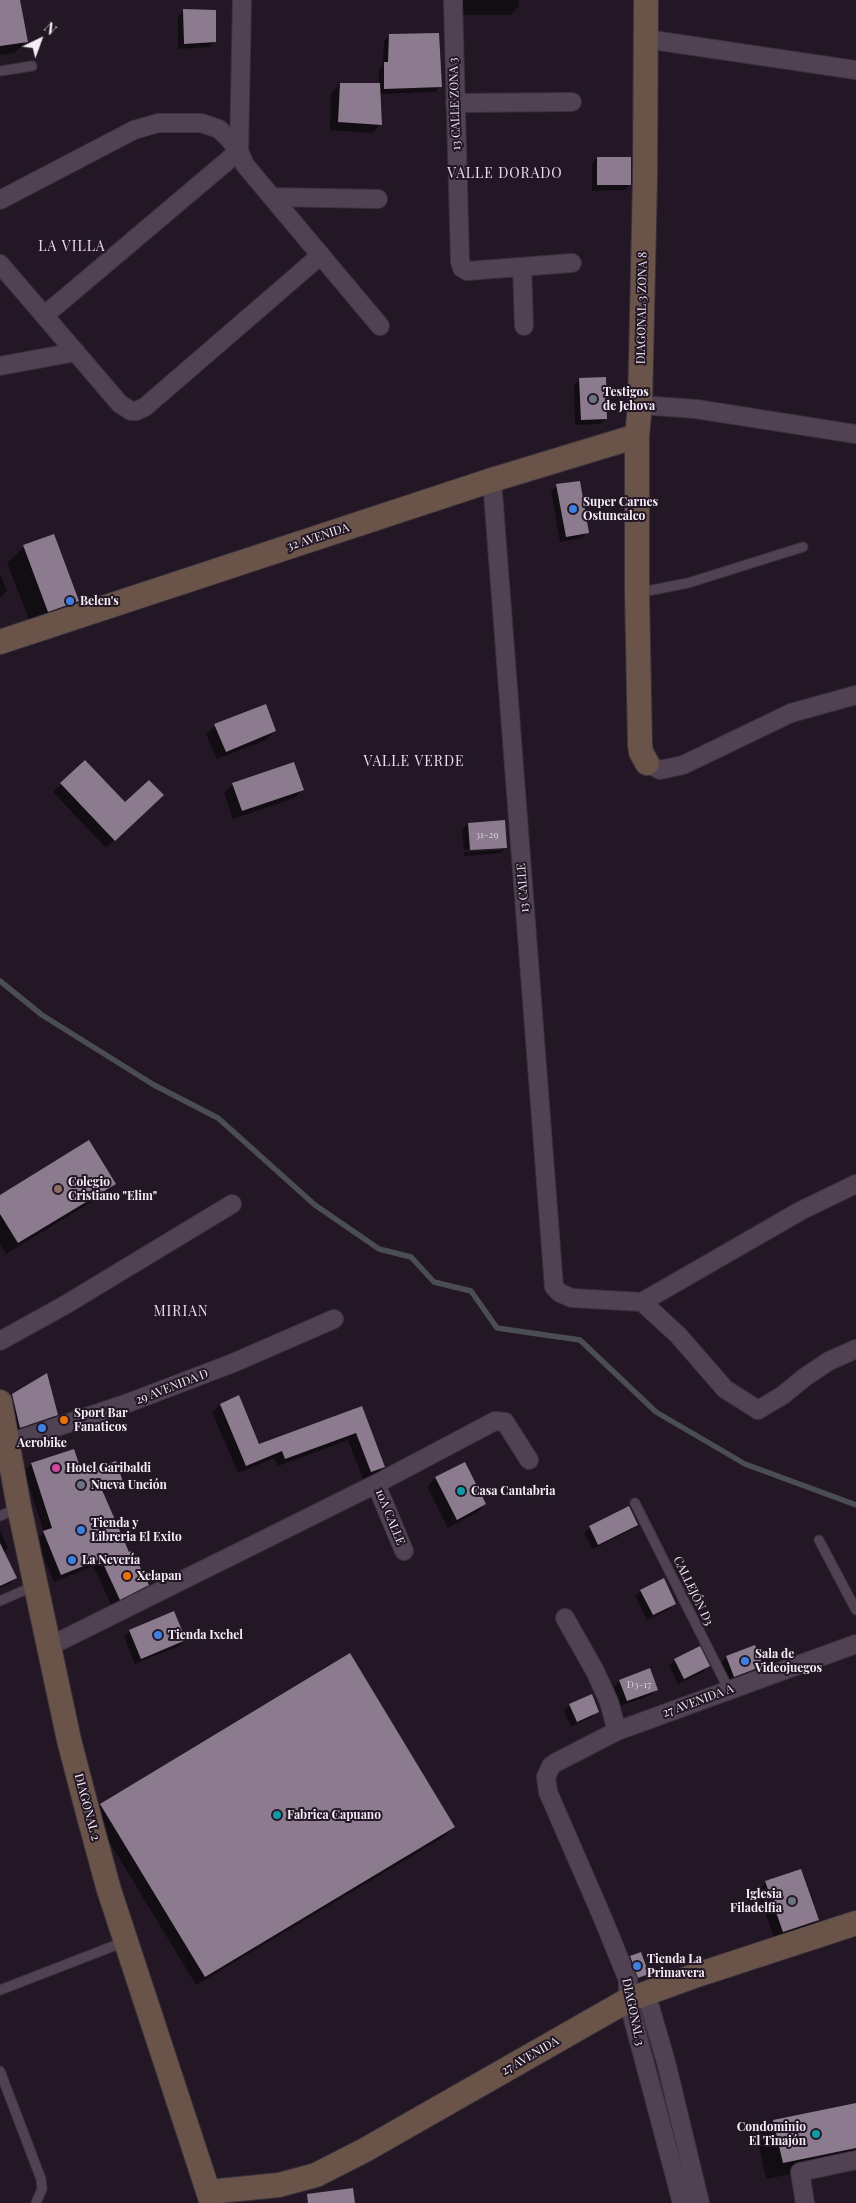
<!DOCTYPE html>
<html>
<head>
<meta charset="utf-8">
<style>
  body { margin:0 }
  #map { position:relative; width:856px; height:2203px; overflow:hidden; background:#231725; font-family:"Playfair Display",serif }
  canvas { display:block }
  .north { position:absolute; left:15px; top:15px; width:50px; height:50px; -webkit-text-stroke:4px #231725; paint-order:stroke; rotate:42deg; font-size:14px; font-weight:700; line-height:20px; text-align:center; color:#f5ecf7 }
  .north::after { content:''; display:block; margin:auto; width:18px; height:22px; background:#f5ecf7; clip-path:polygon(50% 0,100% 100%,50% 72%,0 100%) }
</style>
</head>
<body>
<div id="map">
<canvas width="856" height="2203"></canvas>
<div class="north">N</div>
</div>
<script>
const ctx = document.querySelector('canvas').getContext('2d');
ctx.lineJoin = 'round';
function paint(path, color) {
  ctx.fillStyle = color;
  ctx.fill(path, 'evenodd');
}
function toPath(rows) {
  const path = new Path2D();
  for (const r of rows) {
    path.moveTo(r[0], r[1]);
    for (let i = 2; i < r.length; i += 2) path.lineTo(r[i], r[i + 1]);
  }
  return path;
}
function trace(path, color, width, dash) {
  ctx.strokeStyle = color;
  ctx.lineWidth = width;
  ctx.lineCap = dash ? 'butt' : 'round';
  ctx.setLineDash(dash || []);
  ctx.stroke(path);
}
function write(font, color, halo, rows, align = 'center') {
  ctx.font = font + ' "Playfair Display",serif';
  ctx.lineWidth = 4;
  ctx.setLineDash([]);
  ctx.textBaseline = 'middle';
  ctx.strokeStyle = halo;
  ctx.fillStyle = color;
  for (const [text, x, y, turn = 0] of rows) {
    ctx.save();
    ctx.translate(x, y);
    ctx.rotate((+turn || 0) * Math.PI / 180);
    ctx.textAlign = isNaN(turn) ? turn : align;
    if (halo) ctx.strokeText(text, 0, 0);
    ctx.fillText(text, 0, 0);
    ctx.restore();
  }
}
paint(toPath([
  [0,0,19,0,26,41,15,53,0,55],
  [458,0,519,0,519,6,510,15,458,15],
  [184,11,215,41,209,47,178,49,178,16],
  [390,35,440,86,435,92,379,94,381,124,372,133,330,130,331,93,340,84,379,84,379,69,383,65,384,41],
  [597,158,630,185,624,190,592,191,592,164],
  [579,380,606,419,600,424,575,425,574,385],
  [557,486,588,532,582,538,560,542,551,491],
  [24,547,78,601,61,618,32,627,7,563],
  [0,574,7,591,0,598],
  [215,726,275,731,266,740,217,759,206,734],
  [61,784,125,804,153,804,106,848,53,792],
  [233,785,303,789,294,798,233,819,224,793],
  [468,824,506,848,500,853,464,856,464,852,502,850,502,847,464,850,462,830],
  [115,1183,103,1195,6,1254,0,1244,0,1196],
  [13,1395,56,1415,44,1427,8,1439,1,1407],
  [220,1405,259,1446,361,1407,384,1467,376,1475,363,1479,348,1440,278,1466,274,1458,238,1473,212,1412],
  [73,1450,82,1475,122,1482,115,1489,103,1493,128,1554,147,1585,140,1592,112,1606,93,1566,54,1582,36,1540,44,1532,24,1471,31,1464],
  [464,1463,485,1504,476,1513,448,1528,427,1487,435,1478],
  [637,1524,631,1530,593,1549,584,1533,590,1527],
  [0,1530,8,1548,3,1553,15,1578,10,1584,0,1588],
  [641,1591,675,1603,669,1609,647,1620,635,1596],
  [130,1631,185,1640,179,1646,135,1664,124,1637],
  [726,1657,762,1665,756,1671,728,1682,721,1663],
  [675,1660,708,1666,703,1672,678,1684,669,1665],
  [620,1681,657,1689,651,1695,621,1706,614,1687],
  [570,1705,598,1711,592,1717,571,1726,564,1711],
  [101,1805,453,1827,445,1836,196,1985,92,1813],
  [766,1882,818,1920,809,1928,775,1940,757,1891],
  [640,1953,648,1974,636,1980,628,1959],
  [856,2104,856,2161,766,2179,757,2137,774,2121]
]), '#0007');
trace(toPath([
  [0,981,42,1015,154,1085,218,1118,315,1205,379,1249,411,1257,434,1282,471,1291,497,1328,580,1340,656,1412,745,1464,856,1505]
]), '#4a4e54', 5.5);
paint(toPath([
  [0,0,20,0,28,42,0,46],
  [183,9,216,10,216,42,184,44],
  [439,33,442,87,384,89,384,62,388,62,389,34],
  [340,83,380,83,382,125,338,122],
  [597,157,631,157,631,185,597,185],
  [606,377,607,419,581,420,579,378],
  [580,481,589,533,566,537,556,484],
  [54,534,79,601,48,612,23,545],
  [266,704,276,731,226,752,214,724],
  [85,760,125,802,149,780,164,795,115,841,60,783],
  [294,762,304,790,242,811,232,783],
  [505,820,507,848,470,850,468,823],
  [89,1140,116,1184,18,1243,0,1214,0,1195],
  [47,1373,58,1415,20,1428,12,1394],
  [239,1395,259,1444,362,1406,385,1467,371,1472,356,1433,285,1459,282,1451,246,1466,220,1404],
  [74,1449,82,1473,116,1461,123,1482,102,1490,129,1552,132,1551,149,1585,120,1600,101,1559,61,1575,43,1531,52,1528,31,1463],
  [465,1462,486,1504,457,1520,435,1477],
  [629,1506,638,1525,598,1545,589,1526],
  [0,1543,17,1578,0,1586],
  [664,1578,676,1604,653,1615,640,1590],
  [174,1611,186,1640,141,1659,129,1630],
  [755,1645,763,1666,734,1677,726,1656],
  [700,1646,710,1666,684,1679,674,1659],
  [350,1653,455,1827,205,1977,100,1804],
  [650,1668,658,1690,627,1701,619,1680],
  [592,1694,599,1712,577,1722,569,1704],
  [801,1869,819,1920,783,1932,765,1881],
  [641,1952,649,1974,638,1978,630,1956],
  [856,2103,856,2148,783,2163,773,2120],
  [353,2188,355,2203,308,2203,307,2194]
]), '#8c7b8e');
const lane = toPath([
  [0,71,32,66],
  [637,593,688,583,803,547],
  [635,1503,729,1690],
  [0,1516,18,1508],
  [819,1540,856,1610],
  [0,1601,34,1586],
  [0,1990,124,1942],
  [0,2071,41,2179,42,2189,36,2203]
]);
const street = toPath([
  [453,0,460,261,462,268,467,271,572,263],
  [646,39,856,70],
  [455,103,572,102],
  [272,197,378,199],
  [0,200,134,130,158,123,201,123,219,129,230,140,239,151,245,165,380,326],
  [0,264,120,404,131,411,136,411,145,407,321,255],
  [522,267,524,326],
  [45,315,239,151,242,0],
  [0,366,76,352],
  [640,405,696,409,856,434],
  [492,480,554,1287,560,1293,572,1298,642,1302,802,1210,856,1184],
  [647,763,660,770,683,765,791,713,856,695],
  [642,1302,678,1335,725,1389,758,1410,783,1395,805,1377,829,1361,856,1349],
  [0,1341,65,1305,232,1204],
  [6,1444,128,1403,233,1363,334,1319],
  [376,1484,404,1551],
  [565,1618,595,1671,609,1702,617,1731],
  [50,1646,376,1484,495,1421,505,1422,529,1460],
  [646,1993,666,2062,700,2203],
  [682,2203,628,2000,628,1980,601,1914,548,1792,546,1777,551,1766,555,1763,617,1731,856,1644],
  [805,2203,800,2172,856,2160]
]);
const secondary = toPath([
  [646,0,645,179,640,405,637,436,637,593,640,745,641,752,647,763],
  [0,642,492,480,637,436],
  [0,1402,19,1507,69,1740,88,1813,109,1890,212,2203],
  [209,2192,279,2185,316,2175,365,2150,628,2000,694,1976,856,1923]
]);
trace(lane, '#3b323d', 11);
trace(street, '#3b323d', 20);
trace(secondary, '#3b323d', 26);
trace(lane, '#514253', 9);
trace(street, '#514253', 18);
trace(secondary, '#6a5449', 24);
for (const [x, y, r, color] of [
  [593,399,5,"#6b7280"],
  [573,509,5,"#3f7fe0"],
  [70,601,5,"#3f7fe0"],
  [58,1189,5,"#8d6e63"],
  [64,1420,5,"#e8710a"],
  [42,1428,5,"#3f7fe0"],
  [56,1468,5,"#d1479c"],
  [81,1485,5,"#6b7280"],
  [461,1491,5,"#0f9aa8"],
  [81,1530,5,"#3f7fe0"],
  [72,1560,5,"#3f7fe0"],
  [127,1576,5,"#e8710a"],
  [158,1635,5,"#3f7fe0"],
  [745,1661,5,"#3f7fe0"],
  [277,1815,5,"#0f9aa8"],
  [792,1901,5,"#6b7280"],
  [637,1966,5,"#3f7fe0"],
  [816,2134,5,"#0f9aa8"]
]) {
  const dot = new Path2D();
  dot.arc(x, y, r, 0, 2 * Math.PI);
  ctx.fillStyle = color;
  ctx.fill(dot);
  trace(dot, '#231725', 2);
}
write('10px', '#dbd0dd', null, [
  ["31-29",487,835],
  ["D3-17",639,1685]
]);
write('12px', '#f5ecf7', '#231725', [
  ["13 CALLE ZONA 3",455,104,-92],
  ["DIAGONAL 3 ZONA 8",642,308,-89],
  ["32 AVENIDA",318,537,-18],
  ["13 CALLE",523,888,-94],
  ["29 AVENIDA D",172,1387,-21],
  ["10A CALLE",390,1517,68],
  ["CALLEJÓN D3",693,1591,64],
  ["27 AVENIDA A",698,1701,-20],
  ["DIAGONAL 2",87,1807,75],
  ["DIAGONAL 3",633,2012,78],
  ["27 AVENIDA",530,2056,-30]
]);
write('bold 12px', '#f5ecf7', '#231725', [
  ["Testigos",603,392],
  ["de Jehova",603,406],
  ["Super Carnes",583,502],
  ["Ostuncalco",583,516],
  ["Belen's",80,601],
  ["Colegio",68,1182],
  ["Cristiano \"Elim\"",68,1196],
  ["Sport Bar",74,1413],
  ["Fanaticos",74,1427],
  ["Aerobike",42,1443,"center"],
  ["Hotel Garibaldi",66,1468],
  ["Nueva Unción",91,1485],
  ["Casa Cantabria",471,1491],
  ["Tienda y",91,1523],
  ["Libreria El Exito",91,1537],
  ["La Nevería",82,1560],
  ["Xelapan",137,1576],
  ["Tienda Ixchel",168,1635],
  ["Sala de",755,1654],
  ["Videojuegos",755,1668],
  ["Fabrica Capuano",287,1815],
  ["Iglesia",782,1894,"right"],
  ["Filadelfia",782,1908,"right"],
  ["Tienda La",647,1959],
  ["Primavera",647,1973],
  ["Condominio",806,2127,"right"],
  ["El Tinajón",806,2141,"right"]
], 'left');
ctx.letterSpacing = '1px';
write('14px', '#ecdaee', '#231725', [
  ["VALLE DORADO",505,174],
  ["LA VILLA",72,247],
  ["VALLE VERDE",414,762],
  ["MIRIAN",181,1312]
]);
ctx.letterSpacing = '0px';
</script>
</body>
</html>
